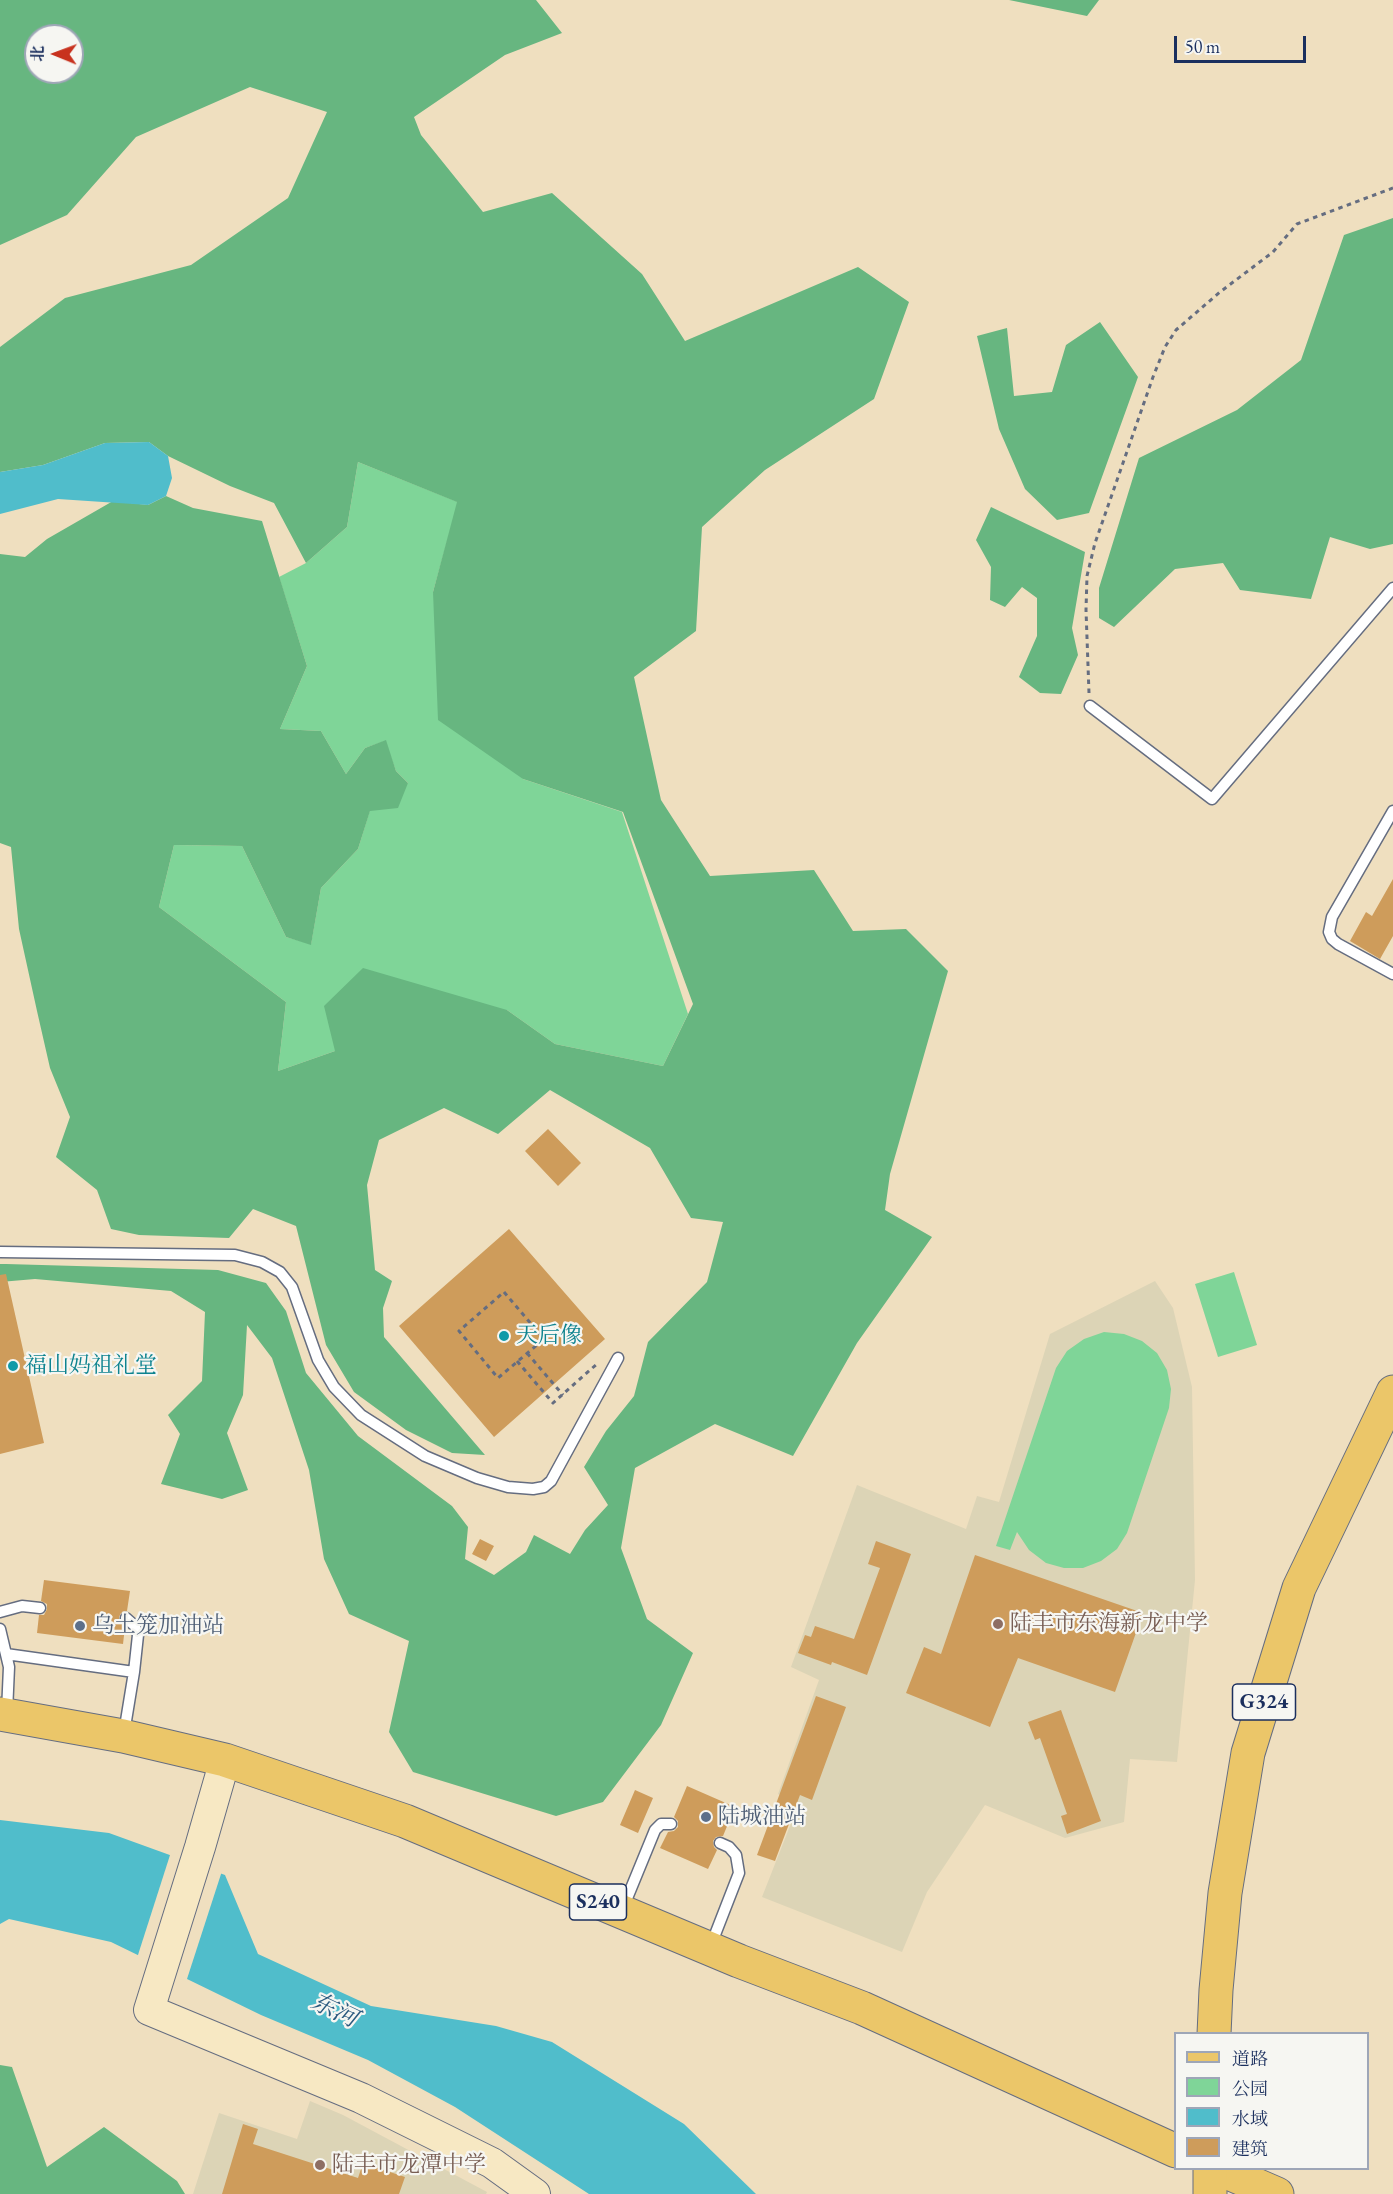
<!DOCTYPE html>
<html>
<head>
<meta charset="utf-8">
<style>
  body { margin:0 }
  #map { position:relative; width:1393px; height:2194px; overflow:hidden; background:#efdfbf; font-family:"EB Garamond","Noto Serif SC",serif }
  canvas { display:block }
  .legend { position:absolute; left:1174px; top:2032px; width:195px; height:138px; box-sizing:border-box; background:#f6f6f2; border:2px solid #9ea6b7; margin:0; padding:8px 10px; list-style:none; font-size:18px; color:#1b2f5e }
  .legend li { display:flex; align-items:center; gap:12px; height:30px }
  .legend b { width:30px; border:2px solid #9ea6b7 }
  .north { position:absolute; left:24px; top:24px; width:60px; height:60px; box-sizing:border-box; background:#f6f6f2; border:2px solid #9ea6b7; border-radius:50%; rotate:271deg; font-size:16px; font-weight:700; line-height:24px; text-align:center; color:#1b2f5e }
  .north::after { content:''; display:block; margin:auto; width:21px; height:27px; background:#c8321e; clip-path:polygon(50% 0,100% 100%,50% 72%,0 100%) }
  .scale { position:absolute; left:1174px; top:36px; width:132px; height:27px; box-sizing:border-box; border:3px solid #1b2f5e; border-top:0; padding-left:8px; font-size:18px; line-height:21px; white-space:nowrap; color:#1b2f5e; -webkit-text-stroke:4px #f6f6f2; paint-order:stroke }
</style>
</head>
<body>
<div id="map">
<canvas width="1393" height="2194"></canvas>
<ul class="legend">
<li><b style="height:8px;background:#ebc669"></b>道路</li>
<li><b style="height:16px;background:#7fd598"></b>公园</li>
<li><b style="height:16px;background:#50bdcb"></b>水域</li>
<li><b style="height:16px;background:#ce9c5b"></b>建筑</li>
</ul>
<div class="north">北</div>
<div class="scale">50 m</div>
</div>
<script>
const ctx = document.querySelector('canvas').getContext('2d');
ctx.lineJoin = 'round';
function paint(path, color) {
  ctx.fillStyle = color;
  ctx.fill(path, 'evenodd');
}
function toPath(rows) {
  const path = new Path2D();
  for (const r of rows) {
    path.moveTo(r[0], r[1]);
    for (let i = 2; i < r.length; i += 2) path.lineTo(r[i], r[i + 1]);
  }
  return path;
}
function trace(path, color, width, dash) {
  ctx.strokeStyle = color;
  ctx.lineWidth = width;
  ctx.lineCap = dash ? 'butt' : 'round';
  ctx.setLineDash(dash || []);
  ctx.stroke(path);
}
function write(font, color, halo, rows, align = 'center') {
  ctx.font = font + ' "EB Garamond","Noto Serif SC",serif';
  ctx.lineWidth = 4.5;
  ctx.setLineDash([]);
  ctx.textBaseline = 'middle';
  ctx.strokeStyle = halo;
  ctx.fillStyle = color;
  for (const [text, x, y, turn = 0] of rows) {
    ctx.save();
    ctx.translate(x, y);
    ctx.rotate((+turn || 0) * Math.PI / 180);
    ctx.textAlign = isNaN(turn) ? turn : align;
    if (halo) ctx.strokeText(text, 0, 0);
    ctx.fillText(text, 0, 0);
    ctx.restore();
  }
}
paint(toPath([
  [1155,1281,1173,1308,1192,1387,1195,1580,1177,1762,1130,1759,1124,1822,1065,1838,985,1805,927,1892,902,1952,762,1897,799,1803,778,1794,819,1680,791,1667,857,1485,966,1529,977,1496,999,1502,1050,1334],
  [310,2101,343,2115,487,2192,486,2194,193,2194,219,2113,297,2139]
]), '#dcd4b6');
paint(toPath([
  [358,462,458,502,433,592,523,779,622,812,688,1014,663,1066,555,1044,507,1010,335,1051,278,1071,286,1002,159,907,174,845,242,846,286,937,311,944,321,888,358,849,370,810,408,783,396,771,385,741,365,748,346,774,321,731,280,729,307,666,279,577,306,563,347,527],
  [1234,1272,1257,1345,1218,1357,1195,1284],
  [1104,1332,1124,1334,1142,1341,1157,1353,1167,1370,1171,1389,1169,1408,1127,1533,1117,1549,1101,1561,1083,1568,1064,1568,1046,1563,1029,1550,1017,1532,1010,1550,996,1546,1056,1368,1067,1351,1084,1339]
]), '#7fd598');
paint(toPath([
  [0,0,536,0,562,33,505,55,414,117,421,135,483,212,552,193,642,274,685,341,858,267,909,302,874,399,765,470,702,527,696,631,634,677,661,800,710,876,814,870,853,931,906,929,948,971,890,1174,885,1210,932,1237,857,1343,793,1456,715,1424,635,1468,621,1548,647,1619,693,1653,661,1725,603,1802,556,1816,413,1772,389,1732,409,1641,349,1614,324,1559,309,1470,272,1358,247,1325,243,1395,227,1433,248,1490,222,1499,161,1484,180,1434,168,1415,202,1381,205,1312,171,1291,35,1279,0,1282,0,1264,6,1264,218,1270,266,1283,286,1311,306,1373,358,1436,452,1506,468,1527,465,1559,494,1575,526,1552,534,1535,570,1554,585,1530,608,1505,584,1467,606,1431,634,1396,648,1342,707,1282,723,1222,691,1218,650,1148,550,1090,498,1134,444,1108,379,1140,367,1185,375,1270,392,1281,383,1308,384,1337,485,1455,452,1453,406,1430,354,1392,326,1345,296,1226,253,1209,229,1238,139,1235,111,1229,97,1190,56,1157,70,1117,50,1068,37,1011,19,929,11,847,0,843,0,554,25,557,47,539,113,501,148,505,166,496,193,508,262,521,307,666,280,729,321,731,346,774,365,748,386,740,396,771,408,783,398,808,370,811,358,849,321,888,311,945,286,937,242,846,174,845,159,907,286,1002,278,1071,335,1051,324,1006,363,968,507,1010,555,1044,663,1066,693,1004,623,812,523,779,438,720,433,592,457,502,358,462,347,527,306,563,274,503,230,486,168,456,149,442,105,443,43,465,0,472,0,347,65,298,191,265,288,198,327,112,250,87,136,137,67,215,0,245],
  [36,36,72,36,72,72,36,72],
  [1009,0,1099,0,1087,16],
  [1393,218,1393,544,1370,549,1330,537,1311,599,1240,590,1223,563,1175,569,1114,627,1099,618,1099,588,1139,458,1237,410,1301,360,1344,235],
  [1100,322,1138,377,1089,513,1057,520,1025,489,999,429,977,336,1007,328,1014,396,1052,392,1066,345],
  [991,507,1085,552,1072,628,1078,655,1061,694,1040,693,1019,677,1037,636,1037,598,1022,587,1005,607,990,600,991,567,976,540],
  [0,2065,12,2067,47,2167,104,2127,177,2181,185,2194,0,2194]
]), '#67b680');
paint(toPath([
  [149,442,168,456,172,478,166,496,148,505,58,499,0,514,0,472,43,465,105,443],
  [0,1820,109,1833,225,1875,258,1954,371,2006,496,2026,552,2042,684,2124,756,2194,589,2194,455,2107,368,2060,261,2015,111,1942,9,1919,0,1924]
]), '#50bdcb');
paint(toPath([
  [171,1852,222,1871,186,1982,137,1958]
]), '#efdfbf');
paint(toPath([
  [1393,879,1393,936,1380,959,1350,941,1366,912,1372,916],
  [548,1129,581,1163,558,1186,525,1151],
  [509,1229,605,1339,494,1437,399,1326],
  [6,1274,44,1443,0,1454,0,1275],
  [480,1539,494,1546,486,1561,472,1554],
  [876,1541,911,1554,867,1675,832,1662,831,1665,798,1653,805,1635,811,1637,815,1626,854,1639,880,1568,868,1564],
  [975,1555,1143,1613,1115,1692,1018,1658,990,1727,906,1693,924,1647,941,1654],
  [44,1580,130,1591,127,1611,121,1613,119,1617,119,1621,125,1627,123,1644,37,1633,39,1615,44,1615,47,1609,47,1604,41,1601],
  [816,1696,846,1707,812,1800,800,1795,775,1861,757,1855],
  [1061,1710,1101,1821,1067,1834,1061,1816,1067,1814,1040,1738,1035,1740,1028,1722],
  [687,1786,735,1807,723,1836,716,1837,713,1841,714,1847,717,1850,708,1869,660,1848,668,1832,674,1831,678,1827,678,1821,674,1817],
  [635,1790,653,1798,638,1833,620,1825],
  [243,2124,258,2129,253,2144,358,2178,363,2163,405,2177,399,2194,222,2194]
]), '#ce9c5b');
const lane = toPath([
  [1090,706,1212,799,1393,588],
  [1393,811,1332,917,1329,932,1332,939,1338,944,1393,974],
  [0,1252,235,1255,262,1262,280,1272,292,1287,318,1360,334,1387,361,1415,425,1456,477,1478,508,1487,533,1489,544,1487,551,1481,618,1358],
  [0,1612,22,1606,40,1608],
  [126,1618,135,1626,138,1635,134,1672],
  [0,1629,9,1667,7,1712],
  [6,1654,134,1672,124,1733],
  [623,1908,655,1830,661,1824,671,1824],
  [711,1945,739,1873,736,1855,729,1847,720,1843]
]);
const secondary = toPath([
  [225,1760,200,1847,149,2010,361,2098,492,2163,535,2194]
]);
const primary = toPath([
  [0,1714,123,1736,225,1760,405,1821,739,1961,862,2008,1176,2151],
  [1217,2168,1277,2194]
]);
const highway = toPath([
  [1214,2034,1216,1990,1225,1893,1248,1753,1299,1588,1393,1392],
  [1210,2194,1210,2168]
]);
trace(lane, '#656d80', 13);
trace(secondary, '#656d80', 32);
trace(primary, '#656d80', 35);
trace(highway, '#656d80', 35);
trace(toPath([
  [1089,693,1086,610,1087,576,1095,543,1153,377,1165,347,1176,330,1220,292,1273,252,1297,224,1393,188],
  [504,1292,544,1339,498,1378,459,1331,504,1292],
  [527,1353,563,1395],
  [517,1361,553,1403,598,1363]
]), '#656d80', 3, [4.5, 4.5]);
trace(lane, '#fff', 10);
trace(secondary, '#f7e8c3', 30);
trace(primary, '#ebc669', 33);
trace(highway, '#ebc669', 33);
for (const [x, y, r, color] of [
  [504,1336,6,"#0f9aa8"],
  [13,1366,6,"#0f9aa8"],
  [998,1624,6,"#8d6e63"],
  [80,1626,6,"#5c6f8a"],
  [706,1817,6,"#5c6f8a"],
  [320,2165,6,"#8d6e63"]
]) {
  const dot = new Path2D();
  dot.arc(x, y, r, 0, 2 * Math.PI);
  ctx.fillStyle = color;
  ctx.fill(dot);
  trace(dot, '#f6f6f2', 2);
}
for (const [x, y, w] of [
  [1264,1702,63],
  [598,1902,57]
]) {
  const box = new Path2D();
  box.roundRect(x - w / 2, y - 18, w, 36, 4.5);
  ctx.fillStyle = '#f6f6f2';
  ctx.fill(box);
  trace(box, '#1b2f5e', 1.5);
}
write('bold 21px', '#1b2f5e', null, [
  ["G324",1264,1702],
  ["S240",598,1902]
]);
write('22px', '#0d838f', '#f6f6f2', [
  ["天后像",516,1336],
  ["福山妈祖礼堂",25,1366]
], 'left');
write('22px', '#785e54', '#f6f6f2', [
  ["陆丰市东海新龙中学",1010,1624],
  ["陆丰市龙潭中学",332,2165]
], 'left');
write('22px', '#4e5e75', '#f6f6f2', [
  ["乌土笼加油站",92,1626],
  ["陆城油站",718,1817]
], 'left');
write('italic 24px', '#2b5a7f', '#f6f6f2', [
  ["东河",334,2011,25]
]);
</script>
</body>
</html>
